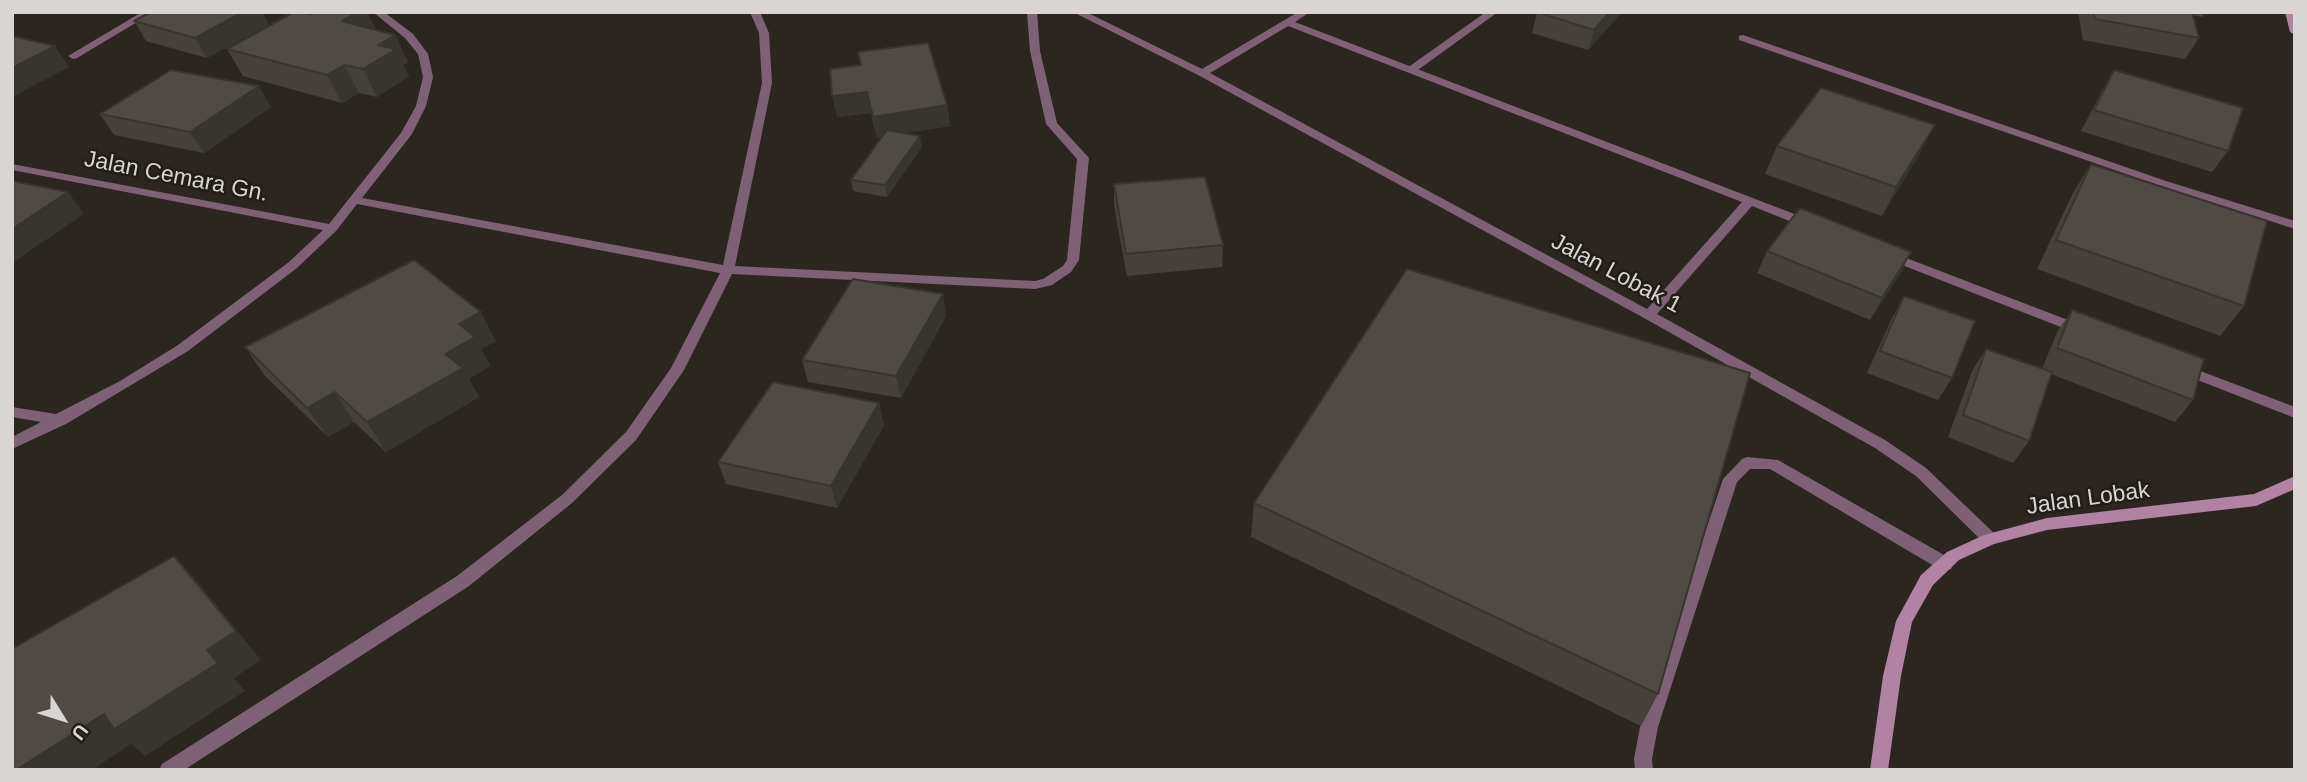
<!DOCTYPE html>
<html>
<head>
<meta charset="utf-8">
<style>
  body { margin:0 }
  #map { position:relative; width:2307px; height:782px; overflow:hidden; background:#2c2621; font-family:Helvetica,sans-serif }
  canvas { display:block }
  .frame { position:absolute; inset:0; border:14px solid #d9d5d2; pointer-events:none }
  .north { position:absolute; left:28px; top:684px; width:70px; height:70px; -webkit-text-stroke:5px #221d18; paint-order:stroke; rotate:128deg; font-size:19px; font-weight:700; line-height:28px; text-align:center; color:#d9d5d2 }
  .north::after { content:''; display:block; margin:auto; width:24px; height:32px; background:#d9d5d2; clip-path:polygon(50% 0,100% 100%,50% 72%,0 100%) }
</style>
</head>
<body>
<div id="map">
<canvas width="2307" height="782"></canvas>
<div class="frame"></div>
<div class="north">U</div>
</div>
<script>
const ctx = document.querySelector('canvas').getContext('2d');
ctx.lineJoin = 'round';
function toPath(rows) {
  const path = new Path2D();
  for (const r of rows) {
    path.moveTo(r[0], r[1]);
    for (let i = 2; i < r.length; i += 2) path.lineTo(r[i], r[i + 1]);
  }
  return path;
}
function paint(path, color) {
  ctx.fillStyle = color;
  ctx.fill(path, 'evenodd');
}
function trace(path, color, width, dash) {
  ctx.strokeStyle = color;
  ctx.lineWidth = width;
  ctx.lineCap = dash ? 'butt' : 'round';
  ctx.setLineDash(dash || []);
  ctx.stroke(path);
}
function write(font, color, halo, rows, align = 'center') {
  ctx.font = font + ' Helvetica,sans-serif';
  ctx.lineWidth = 5;
  ctx.setLineDash([]);
  ctx.textBaseline = 'middle';
  ctx.strokeStyle = halo;
  ctx.fillStyle = color;
  for (const [text, x, y, turn = 0] of rows) {
    ctx.save();
    ctx.translate(x, y);
    ctx.rotate((+turn || 0) * Math.PI / 180);
    ctx.textAlign = isNaN(turn) ? turn : align;
    if (halo) ctx.strokeText(text, 0, 0);
    ctx.fillText(text, 0, 0);
    ctx.restore();
  }
}
paint(toPath([
  [142,12,154,12,77,58,73,59,68,56,142,12],
  [1486,12,1498,12,1415,72,1407,72,1407,68,1486,12],
  [1743,35,2166,181,2295,221,2295,229,2158,185,1739,40,1739,36,1743,35],
  [1747,457,1778,460,1951,559,1953,564,1951,569,1945,570,1939,569,1770,469,1750,469,1737,482,1658,727,1652,759,1653,770,1635,770,1634,759,1640,727,1723,479,1742,459,1747,457]
]), '#7f6175');
paint(toPath([
  [373,12,384,12,413,34,428,54,433,77,426,106,412,134,362,198,723,265,762,83,759,33,750,12,760,12,769,33,772,83,735,266,1035,281,1043,279,1063,266,1067,260,1077,159,1046,124,1030,51,1027,12,1037,12,1040,51,1057,123,1089,158,1079,260,1071,272,1052,285,1035,289,732,274,684,370,636,440,572,503,469,586,184,770,159,770,162,764,457,576,562,495,626,432,671,368,720,273,357,204,336,231,297,268,188,351,66,424,12,449,12,437,41,422,12,417,12,407,56,414,120,381,178,345,289,262,323,230,12,170,12,164,329,224,401,133,416,106,423,77,418,54,405,38,373,12],
  [1073,12,1086,12,1202,69,1298,12,1310,12,1295,22,1815,222,1817,225,1815,228,1807,228,1752,206,1657,314,1885,440,1926,468,1996,535,1998,539,1996,543,1990,545,1984,543,1916,476,1875,448,1644,318,1198,75,1073,12],
  [1288,26,1742,202,1647,309,1210,73,1288,26],
  [1888,251,2086,327,2088,330,2081,334,2076,333,1884,258,1882,255,1884,252,1888,251],
  [2182,364,2295,407,2295,418,2177,372,2175,369,2182,364]
]), '#7f6175');
paint(toPath([
  [2285,12,2295,12,2295,35,2290,32,2285,12],
  [2295,476,2295,489,2256,506,2047,530,1994,544,1959,560,1933,585,1912,622,1901,676,1888,770,1870,770,1883,676,1896,621,1921,575,1947,552,1984,535,2047,518,2254,494,2295,476]
]), '#b182a1');
paint(toPath([
  [151,12,262,12,269,25,207,58,146,41,134,21],
  [313,12,367,12,376,30,395,35,408,62,403,65,409,76,377,97,359,93,342,103,243,76,227,49],
  [1537,12,1622,12,1588,50,1532,33],
  [2078,12,2205,12,2202,17,2192,15,2199,38,2185,59,2083,40],
  [858,52,947,105,950,126,905,133,922,147,887,197,853,191,851,180,883,137,877,138,871,113,837,117,861,65],
  [2114,70,2228,151,2212,172,2081,131,2102,91],
  [271,107,204,153,114,135,100,114],
  [1777,146,1920,153,1882,216,1765,174],
  [2091,164,2244,306,2220,336,2037,269,2073,193],
  [1114,184,1223,245,1222,267,1127,276,1114,206],
  [1767,251,1911,252,1900,274,1870,320,1757,273],
  [1904,296,1952,378,1938,400,1867,373,1892,318],
  [2072,310,2193,400,2175,422,2051,374,2029,441,2013,463,1948,437,1972,371,1986,349,2042,369,2057,332],
  [946,316,901,398,808,382,802,360],
  [496,341,481,349,490,366,469,379,479,397,386,452,354,422,328,437,265,376,245,347],
  [879,403,884,425,837,508,726,484,718,462],
  [1254,503,1658,694,1641,726,1251,537]
]), '#45403a');
paint(toPath([
  [243,12,262,12,269,25,207,58,195,38],
  [357,12,367,12,378,35,342,21],
  [1610,12,1622,12,1588,50,1594,30],
  [395,35,408,62,403,65,409,76,377,97,363,69,378,45],
  [55,46,69,67,12,97,12,68],
  [344,65,359,93,342,103,327,75],
  [259,86,271,107,204,153,190,132],
  [867,92,871,113,837,117,832,96],
  [947,105,950,126,877,138,873,117],
  [1935,125,1920,153,1882,216,1896,187],
  [920,136,922,147,887,197,885,185],
  [68,192,84,214,12,263,12,229],
  [1911,252,1900,274,1870,320,1882,298],
  [943,294,946,316,901,398,896,376],
  [481,312,496,341,481,349,490,366,469,379,479,397,386,452,367,422,445,354,459,324],
  [335,392,354,422,328,437,307,408],
  [879,403,884,425,837,508,831,486],
  [174,556,200,585,261,660,234,678,245,691,145,756,131,744,92,770,16,770,207,650]
]), '#383430');
const building = toPath([
  [151,12,243,12,195,38,134,21,151,12],
  [294,12,305,12,311,14,313,12,357,12,342,21,395,35,378,45,396,49,363,69,344,65,327,75,227,49,294,12],
  [1537,12,1610,12,1594,30,1537,12],
  [2093,12,2192,12,2199,38,2095,19,2093,12],
  [12,36,55,46,12,68,12,36],
  [928,43,947,105,873,117,867,92,832,96,830,69,861,65,858,52,928,43],
  [171,70,259,86,190,132,100,114,171,70],
  [2114,70,2243,108,2228,151,2094,110,2114,70],
  [1821,88,1935,125,1896,187,1777,146,1821,88],
  [887,130,920,136,885,185,851,180,887,130],
  [2091,164,2267,221,2244,306,2056,240,2091,164],
  [1205,177,1223,245,1126,254,1114,184,1205,177],
  [12,181,68,192,12,229,12,181],
  [1800,208,1911,252,1882,298,1767,251,1800,208],
  [414,260,481,312,459,324,475,337,445,354,463,368,367,422,335,392,307,408,245,347,414,260],
  [1407,269,1750,373,1658,694,1254,503,1407,269],
  [853,279,943,294,896,376,802,360,853,279],
  [1904,296,1975,321,1952,378,1880,351,1904,296],
  [2072,310,2204,359,2193,400,2057,348,2072,310],
  [1986,349,2052,372,2029,441,1963,415,1986,349],
  [773,382,879,403,831,486,718,462,773,382],
  [174,556,236,631,207,650,218,663,114,729,104,714,16,770,12,770,12,649,174,556]
]);
paint(building, '#504a44');
trace(building, '#383430', 2);
write('23px', '#d9d5d2', '#221d18', [
  ["Jalan Cemara Gn.",176,177,11],
  ["Jalan Lobak 1",1616,274,28],
  ["Jalan Lobak",2088,499,-8]
]);
</script>
</body>
</html>
